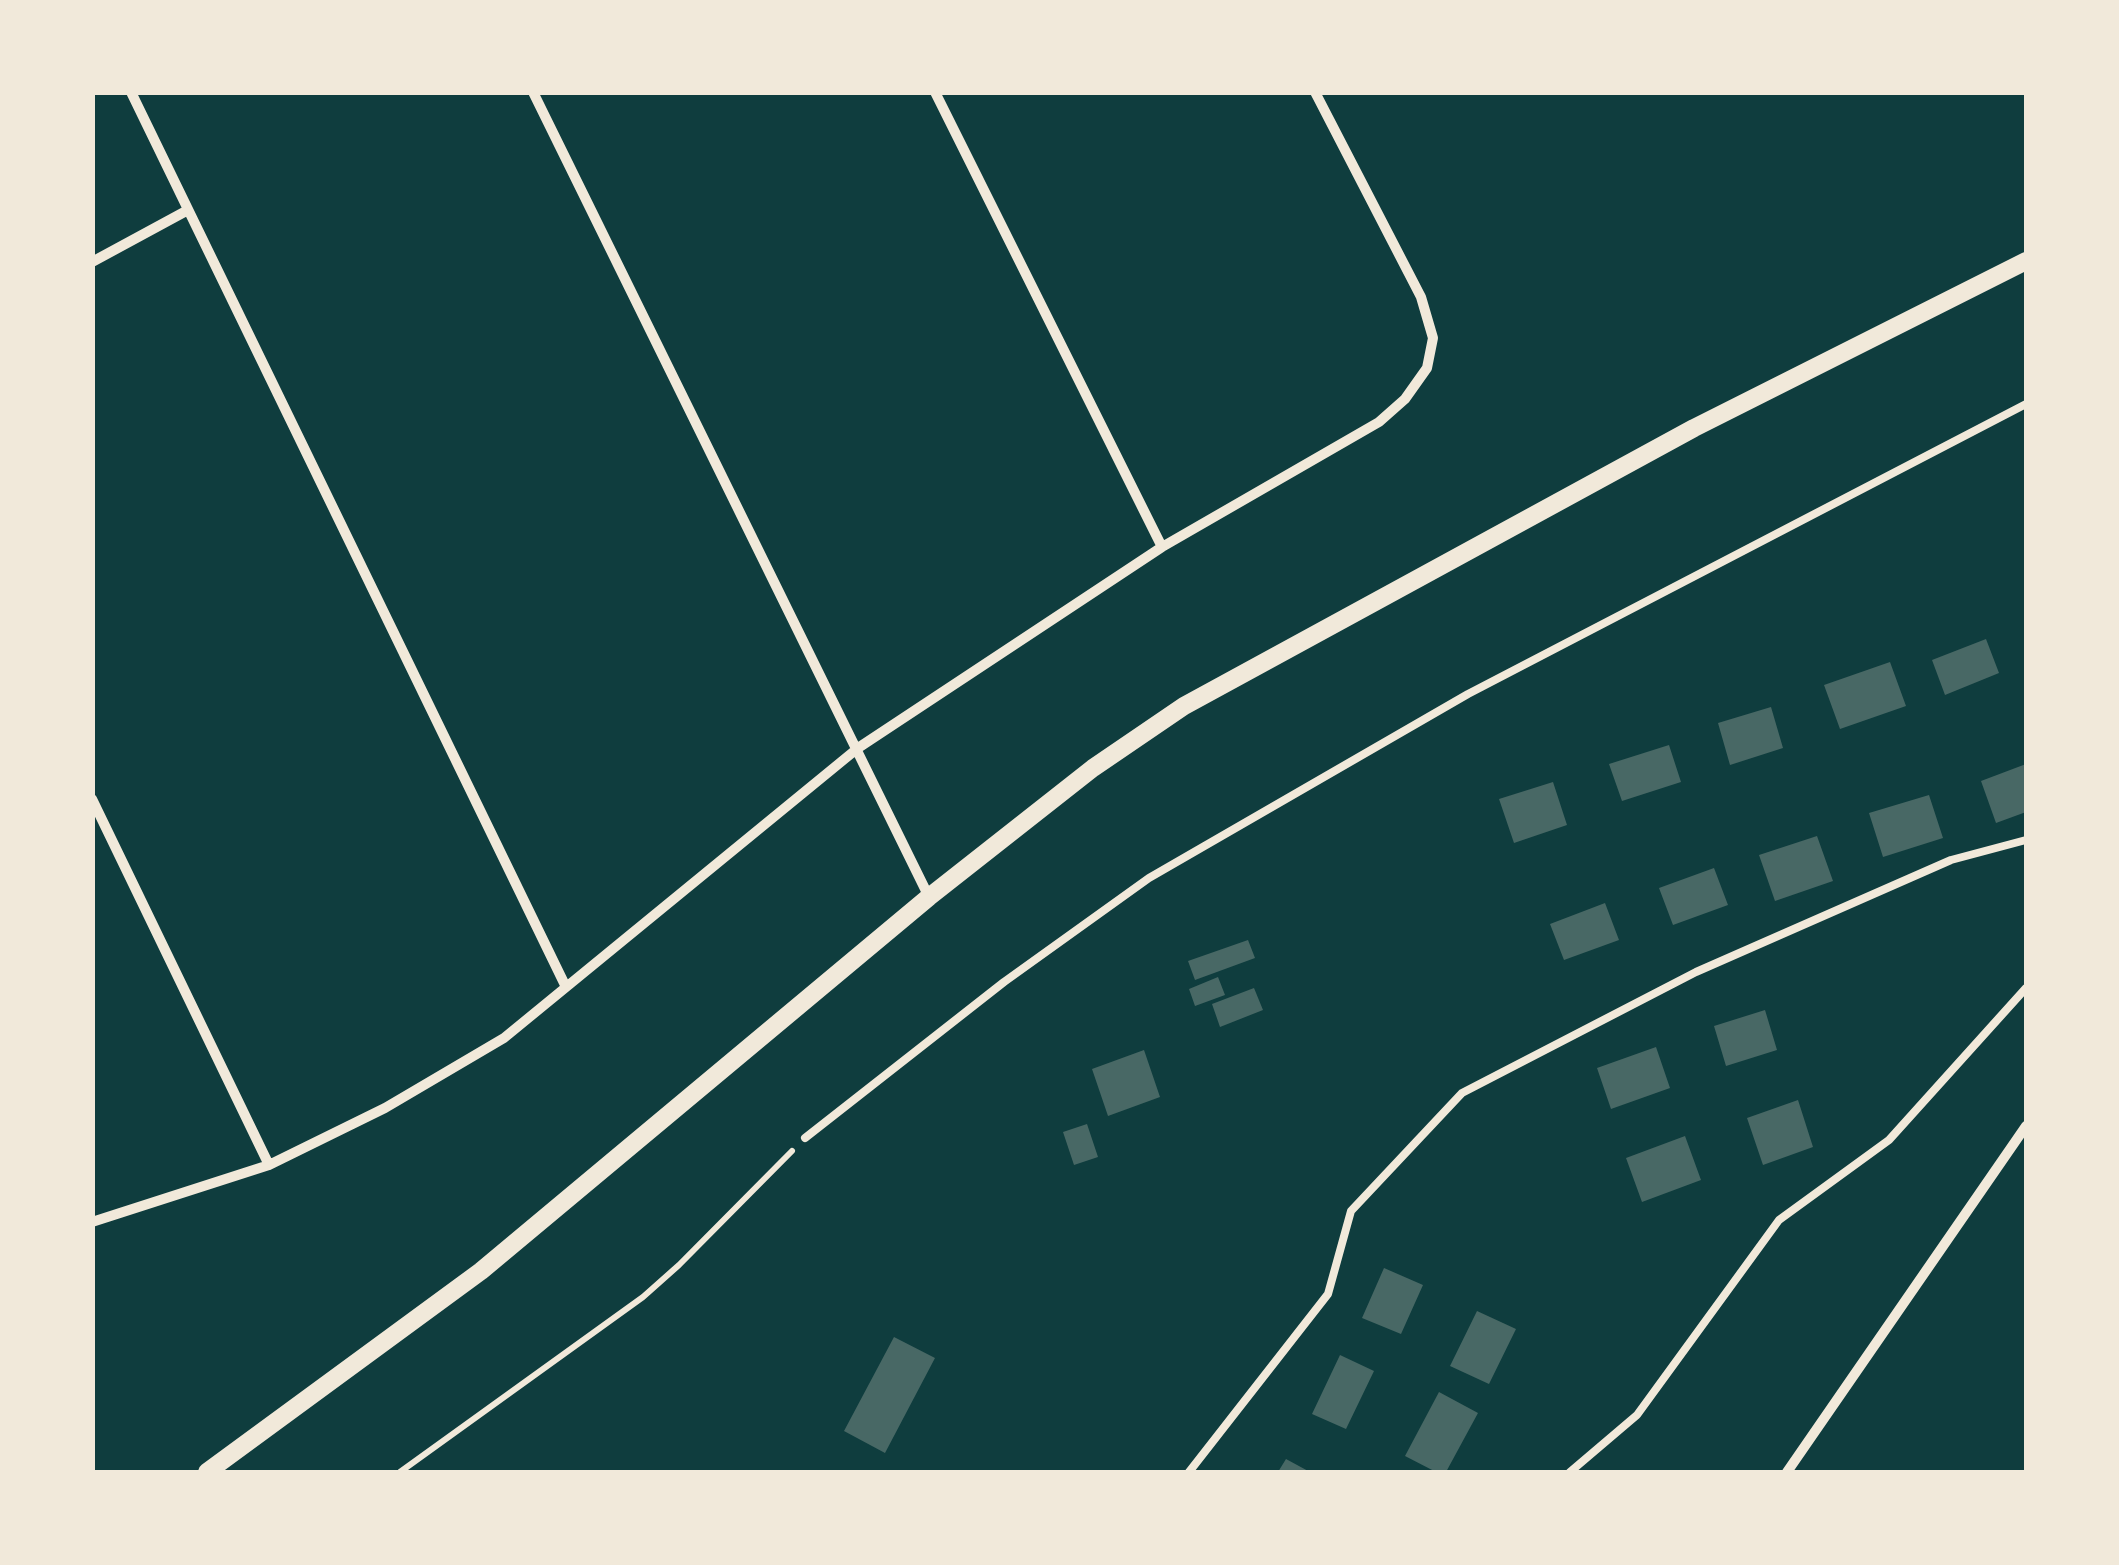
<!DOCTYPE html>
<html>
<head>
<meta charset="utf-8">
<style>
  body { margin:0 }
  #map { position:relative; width:2119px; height:1565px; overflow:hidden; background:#0f3d3e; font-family:Cabin,sans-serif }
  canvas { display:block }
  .frame { position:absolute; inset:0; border:95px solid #f1e9da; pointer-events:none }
</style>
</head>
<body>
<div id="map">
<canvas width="2119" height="1565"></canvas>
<div class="frame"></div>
</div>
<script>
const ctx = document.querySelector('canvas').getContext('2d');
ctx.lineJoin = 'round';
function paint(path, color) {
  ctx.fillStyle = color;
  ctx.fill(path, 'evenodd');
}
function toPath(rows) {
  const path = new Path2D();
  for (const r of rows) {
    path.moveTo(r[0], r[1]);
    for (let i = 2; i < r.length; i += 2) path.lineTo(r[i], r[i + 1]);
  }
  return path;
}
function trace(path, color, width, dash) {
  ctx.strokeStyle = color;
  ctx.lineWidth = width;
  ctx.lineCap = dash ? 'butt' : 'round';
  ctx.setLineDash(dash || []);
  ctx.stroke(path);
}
paint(toPath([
  [1986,639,1999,673,1945,695,1932,660],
  [1890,662,1906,706,1840,729,1824,685],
  [1771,707,1783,748,1730,765,1718,723],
  [1669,745,1681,782,1622,801,1609,764],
  [2026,764,2026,812,1996,823,1981,781],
  [1553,782,1567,825,1514,843,1499,799],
  [1929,795,1943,838,1883,857,1869,813],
  [1817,836,1833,881,1775,901,1759,855],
  [1714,868,1728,905,1673,925,1659,888],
  [1605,903,1619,940,1564,960,1550,924],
  [1248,940,1255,958,1195,980,1188,961],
  [1218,977,1225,995,1195,1006,1189,989],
  [1254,988,1263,1010,1220,1027,1212,1004],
  [1765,1010,1777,1050,1726,1066,1714,1026],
  [1656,1047,1670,1088,1611,1109,1597,1068],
  [1144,1050,1160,1097,1108,1116,1092,1069],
  [1798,1100,1813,1147,1763,1165,1747,1118],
  [1087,1124,1098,1157,1074,1165,1063,1132],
  [1685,1136,1701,1180,1642,1202,1626,1158],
  [1384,1268,1423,1285,1401,1334,1362,1318],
  [1477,1311,1516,1329,1489,1384,1450,1366],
  [894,1337,935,1358,885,1453,844,1431],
  [1340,1355,1374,1371,1346,1429,1312,1414],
  [1439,1392,1478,1413,1446,1472,1436,1472,1405,1456],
  [1286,1459,1310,1472,1278,1472]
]), '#486865');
trace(toPath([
  [400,1472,643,1297,679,1265,792,1151]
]), '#f1e9da', 6);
trace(toPath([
  [805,1138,1004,982,1149,878,1468,694,2026,404],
  [1189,1472,1328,1294,1351,1211,1462,1093,1696,972,1951,860,2026,840],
  [1570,1472,1637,1415,1779,1220,1889,1140,2026,988]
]), '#f1e9da', 8);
trace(toPath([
  [131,92,565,985],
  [533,92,929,897],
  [935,92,1162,547],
  [92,262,188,210],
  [92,799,269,1165],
  [92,1222,269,1165,385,1108,504,1038,858,748,1162,547,1379,422,1405,399,1427,368,1433,338,1421,297,1315,92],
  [1787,1472,2026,1126]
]), '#f1e9da', 10);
trace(toPath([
  [207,1472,481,1271,929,897,1093,768,1184,706,1694,428,2026,261]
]), '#f1e9da', 18);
</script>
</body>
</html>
